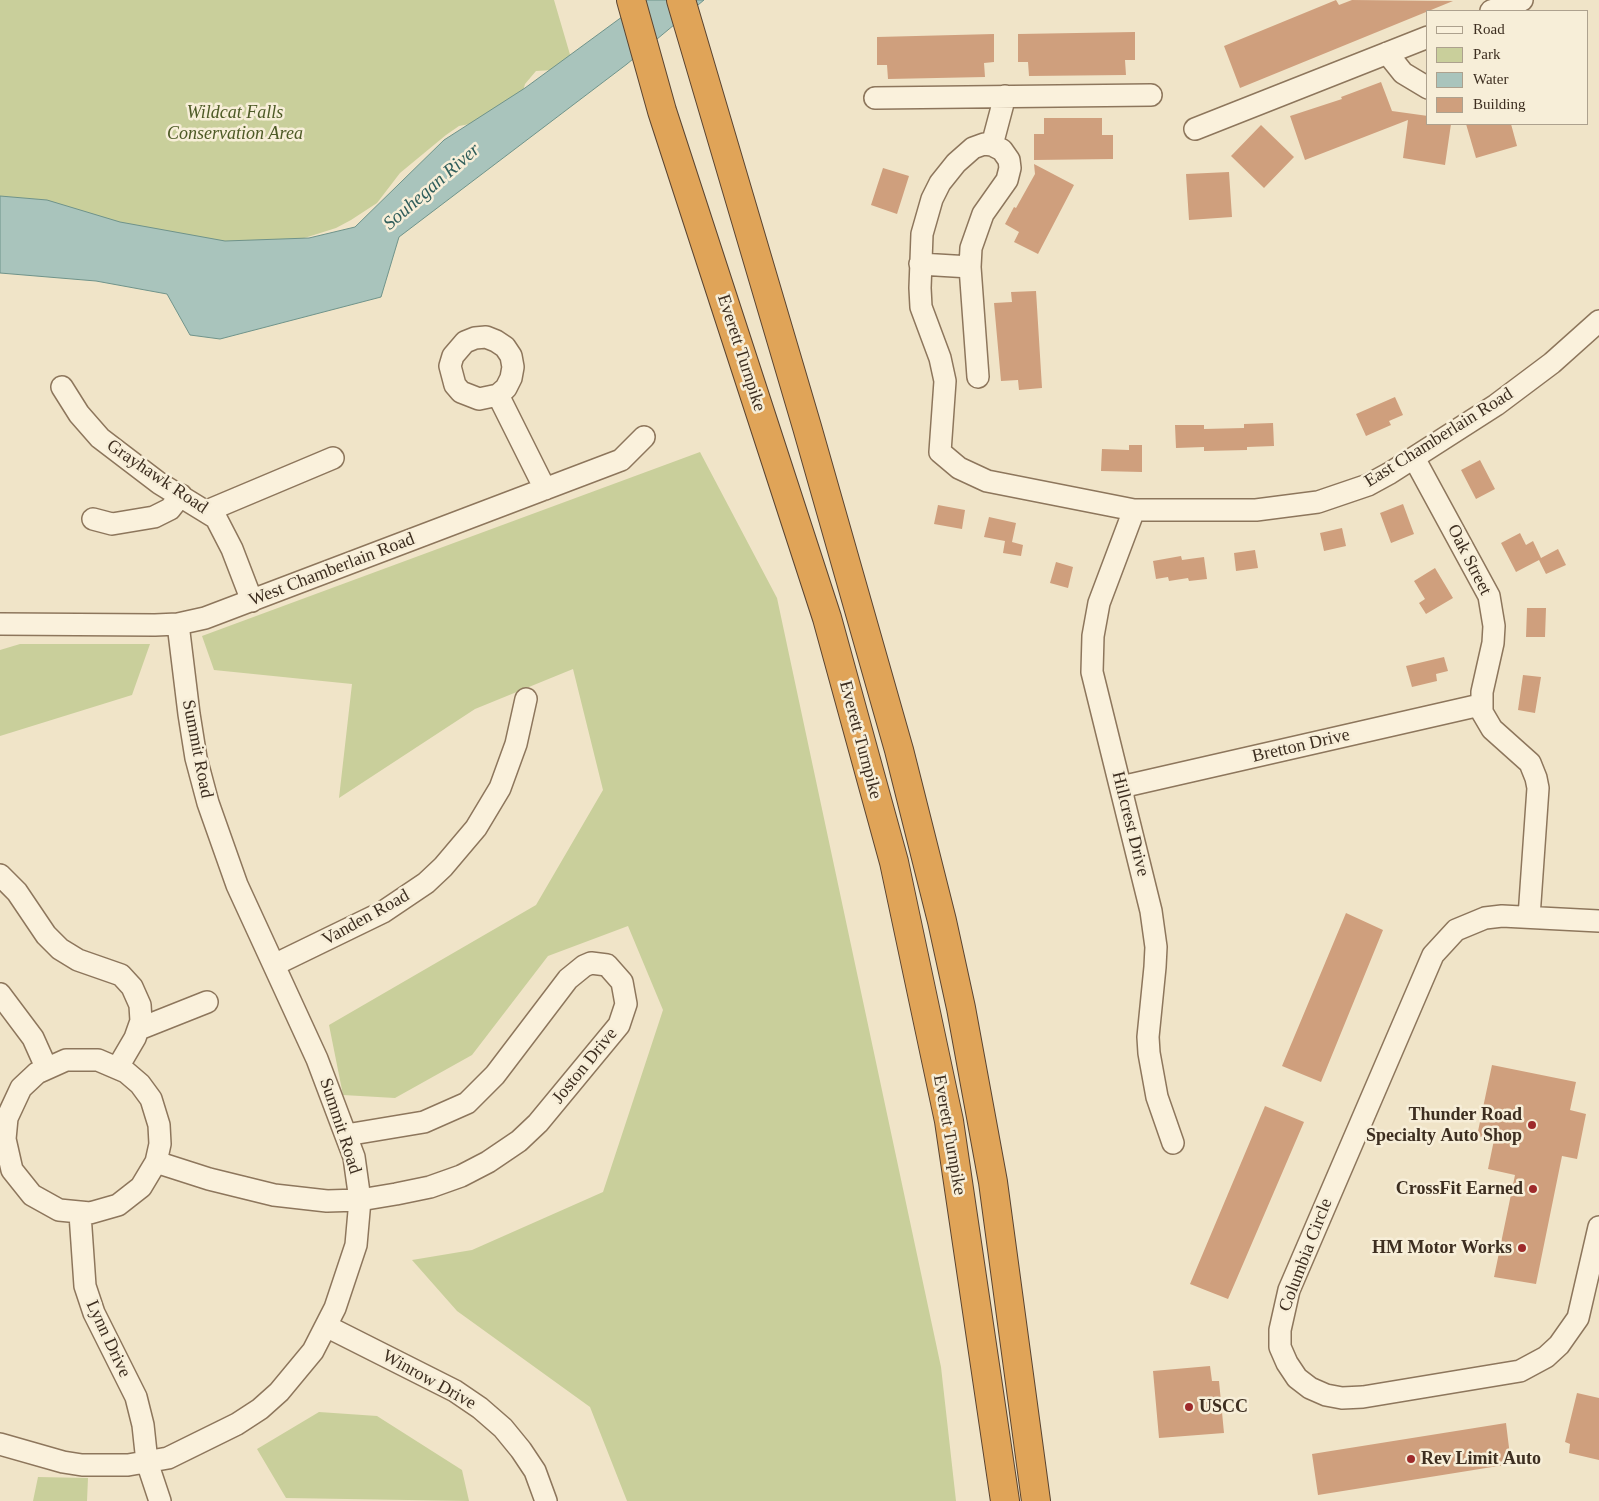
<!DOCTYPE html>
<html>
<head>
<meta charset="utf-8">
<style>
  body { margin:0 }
  #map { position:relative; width:1599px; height:1501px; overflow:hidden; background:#f0e4c8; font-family:Georgia,serif }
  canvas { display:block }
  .legend { position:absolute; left:1426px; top:10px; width:162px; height:115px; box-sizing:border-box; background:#f7eed8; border:1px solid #ada18e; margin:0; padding:6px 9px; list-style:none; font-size:15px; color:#3d2e20 }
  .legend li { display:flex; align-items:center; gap:10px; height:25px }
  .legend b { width:25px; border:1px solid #ada18e }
</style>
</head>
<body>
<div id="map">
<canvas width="1599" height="1501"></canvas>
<ul class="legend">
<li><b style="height:6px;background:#faf1dc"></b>Road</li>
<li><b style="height:14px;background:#c9cf9b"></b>Park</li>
<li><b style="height:14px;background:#a9c4bc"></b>Water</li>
<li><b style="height:14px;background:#cf9f7d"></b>Building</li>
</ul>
</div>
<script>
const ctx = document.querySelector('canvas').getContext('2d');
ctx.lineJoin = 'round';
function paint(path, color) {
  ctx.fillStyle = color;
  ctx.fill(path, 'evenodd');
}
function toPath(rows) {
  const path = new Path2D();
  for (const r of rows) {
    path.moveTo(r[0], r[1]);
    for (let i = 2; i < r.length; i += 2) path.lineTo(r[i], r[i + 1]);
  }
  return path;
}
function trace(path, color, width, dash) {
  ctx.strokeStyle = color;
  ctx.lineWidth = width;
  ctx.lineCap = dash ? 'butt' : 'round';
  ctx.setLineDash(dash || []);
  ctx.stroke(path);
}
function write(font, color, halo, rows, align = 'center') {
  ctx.font = font + ' Georgia,serif';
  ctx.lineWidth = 5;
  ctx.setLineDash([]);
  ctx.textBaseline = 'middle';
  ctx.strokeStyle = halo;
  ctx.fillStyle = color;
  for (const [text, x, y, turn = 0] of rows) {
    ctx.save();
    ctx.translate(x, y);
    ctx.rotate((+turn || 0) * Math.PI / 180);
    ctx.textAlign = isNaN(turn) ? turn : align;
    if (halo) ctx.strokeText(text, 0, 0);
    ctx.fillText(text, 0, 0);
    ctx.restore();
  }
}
paint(toPath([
  [0,0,554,0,571,58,553,70,536,71,525,84,522,95,475,123,459,126,446,135,400,173,377,203,351,220,336,228,295,241,231,247,0,208],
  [700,452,777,598,941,1367,956,1501,627,1501,590,1407,457,1311,412,1260,472,1250,603,1192,663,1010,628,926,548,956,472,1055,395,1098,343,1095,329,1025,536,905,603,790,573,669,475,709,339,798,352,684,214,670,202,636],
  [20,644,150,644,132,695,0,736,0,650],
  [319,1412,377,1416,462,1470,469,1501,286,1498,257,1449],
  [38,1477,88,1478,87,1501,33,1501]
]), '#c9cf9b');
const water = toPath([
  [645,0,704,0,627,64,399,237,381,297,220,339,190,335,167,294,96,281,0,273,0,196,47,200,120,222,225,241,309,238,355,227,444,140,525,88,645,0]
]);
paint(water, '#a9c4bc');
trace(water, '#6f938a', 1);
paint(toPath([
  [1336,0,1339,5,1352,0,1453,1,1240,88,1224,46],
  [1135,32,1135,60,1125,60,1126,75,1029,76,1028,62,1018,62,1018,34],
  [994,34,994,62,984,63,985,77,888,79,887,65,877,65,877,37],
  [1381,82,1392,111,1428,116,1428,124,1451,124,1445,165,1403,158,1408,120,1305,160,1290,116,1342,99,1341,97],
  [1044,118,1102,118,1102,135,1113,135,1113,159,1034,160,1034,134,1044,134],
  [1466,124,1511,124,1517,146,1476,158],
  [1261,125,1294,157,1264,188,1231,156],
  [1034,164,1074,185,1038,254,1014,242,1019,232,1005,224,1014,207,1016,208,1035,174],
  [883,168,909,176,897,214,871,205],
  [1229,172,1232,217,1189,220,1186,174],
  [1036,291,1042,388,1019,390,1018,380,1001,381,994,303,1012,302,1011,292],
  [1395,397,1403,415,1389,421,1391,425,1366,436,1356,414],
  [1273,423,1274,446,1247,447,1247,450,1204,451,1204,447,1176,448,1175,425,1204,425,1204,429,1244,428,1244,424],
  [1129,445,1142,445,1142,472,1101,471,1102,449,1129,450],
  [1480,460,1495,489,1476,499,1461,470],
  [1403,504,1414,534,1391,543,1380,513],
  [938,505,965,510,962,529,934,524],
  [989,517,1016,523,1012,542,1023,545,1021,556,1003,553,1005,541,984,537],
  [1342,528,1346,546,1324,551,1320,533],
  [1520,533,1526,545,1533,541,1541,558,1558,549,1566,565,1546,574,1539,560,1516,572,1501,543],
  [1255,550,1258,568,1236,571,1234,553],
  [1181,556,1182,560,1204,557,1207,579,1189,581,1188,578,1169,581,1168,577,1156,579,1153,561],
  [1056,562,1073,567,1068,588,1050,583],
  [1435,568,1453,598,1426,614,1419,603,1425,599,1414,581],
  [1527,608,1546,608,1545,637,1526,637],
  [1444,657,1448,671,1436,674,1437,681,1412,687,1406,666],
  [1523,675,1541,677,1535,713,1518,710],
  [1346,913,1383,930,1321,1082,1282,1066],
  [1492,1065,1576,1082,1570,1110,1586,1114,1577,1159,1562,1156,1536,1284,1494,1277,1515,1175,1488,1169,1494,1140,1477,1136],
  [1265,1106,1304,1122,1228,1299,1190,1284],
  [1210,1366,1212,1381,1219,1381,1224,1433,1159,1438,1153,1371],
  [1577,1393,1599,1398,1599,1460,1569,1453,1570,1444,1565,1442],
  [1506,1423,1511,1464,1318,1495,1312,1454]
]), '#cf9f7d');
const minor = toPath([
  [1491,11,1522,0],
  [1387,53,1403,73,1428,88],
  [875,98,1151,95],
  [1195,129,1428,37],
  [992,145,1005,96],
  [920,264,970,267],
  [978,377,970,267,971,248,983,214,1007,180,1010,168,1009,160,1002,150,992,145,984,144,973,148,956,163,940,183,932,199,922,234,920,288,921,307,940,358,945,381,940,452,959,468,987,481,1134,510,1256,510,1318,502,1368,485,1390,473,1496,405,1552,363,1599,321],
  [62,387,79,414,100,438,159,483,216,518,232,549,252,601],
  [498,395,479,399,461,392,455,385,450,366,453,356,465,342,475,338,486,337,496,341,505,347,511,356,513,367,511,378,506,388,498,395,545,489],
  [1414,458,1489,596,1494,626,1493,643,1482,692,1482,712,1492,729,1530,763,1536,778,1538,788,1529,917],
  [1134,510,1099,603,1093,636,1092,672,1151,911,1156,947,1155,967,1148,1037,1149,1053,1157,1097,1173,1143],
  [207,511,333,458],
  [93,519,112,524,154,517,170,509,181,495],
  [0,624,155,625,178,624,205,618,621,460,644,437],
  [1121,787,1480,705],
  [0,875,17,892,46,935,60,949,78,960,121,975,132,987,140,1005,141,1021,135,1038,118,1067],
  [1599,921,1502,916,1485,918,1456,930,1433,955,1289,1290,1280,1330,1280,1347,1287,1363,1297,1378,1310,1388,1326,1395,1342,1398,1363,1397,1520,1371,1546,1357,1559,1345,1578,1318,1599,1227],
  [274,965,383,912,426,883,443,867,476,828,500,788,516,744,526,699],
  [0,994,33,1038,46,1067],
  [139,1029,207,1002],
  [156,1162,141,1187,118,1205,90,1213,59,1210,32,1195,12,1170,5,1139,7,1118,21,1088,37,1073,66,1060,98,1060,126,1072,140,1084,151,1099,159,1125,160,1144,156,1162,209,1179,274,1195,327,1201,360,1200,396,1194,430,1187,461,1176,488,1162,519,1141,538,1123,619,1025,626,1004,622,982,607,965,591,963,584,966,568,979,495,1075,467,1103,424,1122,346,1135],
  [80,1214,85,1286,94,1313,136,1397,143,1425,147,1462,160,1501],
  [328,1327,455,1391,480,1408,503,1428,521,1450,535,1471,546,1501],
  [0,1444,63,1462,82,1465,128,1465,168,1458,237,1424,260,1409,279,1392,313,1351,335,1308,356,1245,360,1200,354,1157,317,1059,237,885,208,803,196,758,189,714,178,624]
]);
const highway = toPath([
  [631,0,662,111,827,618,894,862,949,1121,1005,1501],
  [681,0,807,427,899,750,942,921,961,1008,993,1182,1036,1501]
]);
trace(minor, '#8d765c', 24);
trace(highway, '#5b4430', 30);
trace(minor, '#faf1dc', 21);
trace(highway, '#e0a458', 28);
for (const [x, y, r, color] of [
  [1532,1125,5,"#9e2a2b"],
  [1533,1189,5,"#9e2a2b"],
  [1522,1248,5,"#9e2a2b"],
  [1189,1407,5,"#9e2a2b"],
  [1411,1459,5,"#9e2a2b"]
]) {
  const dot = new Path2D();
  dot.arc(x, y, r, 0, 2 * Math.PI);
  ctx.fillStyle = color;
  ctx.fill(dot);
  trace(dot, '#f7eed8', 2);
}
write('italic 18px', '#4d5a26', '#f7eed8', [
  ["Wildcat Falls",235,113],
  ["Conservation Area",235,134]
]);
write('18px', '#3d2e20', '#f7eed8', [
  ["Everett Turnpike",741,353,72],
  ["East Chamberlain Road",1439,438,-32],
  ["Grayhawk Road",157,477,34],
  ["Oak Street",1469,560,63],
  ["West Chamberlain Road",332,570,-21],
  ["Everett Turnpike",860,740,75],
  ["Bretton Drive",1301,746,-13],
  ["Summit Road",197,749,79],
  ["Hillcrest Drive",1130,824,76],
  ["Vanden Road",366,918,-29],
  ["Joston Drive",585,1066,-51],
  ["Summit Road",340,1126,72],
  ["Everett Turnpike",949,1135,80],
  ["Columbia Circle",1306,1255,-69],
  ["Lynn Drive",108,1339,65],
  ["Winrow Drive",429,1380,29]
]);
write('bold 18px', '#3d2e20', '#f7eed8', [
  ["Thunder Road",1522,1115],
  ["Specialty Auto Shop",1522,1136],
  ["CrossFit Earned",1523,1189],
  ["HM Motor Works",1512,1248],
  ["USCC",1199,1407,"left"],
  ["Rev Limit Auto",1421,1459,"left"]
], 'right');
write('italic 19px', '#2f5d5a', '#f7eed8', [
  ["Souhegan River",432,187,-41]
]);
</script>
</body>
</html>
